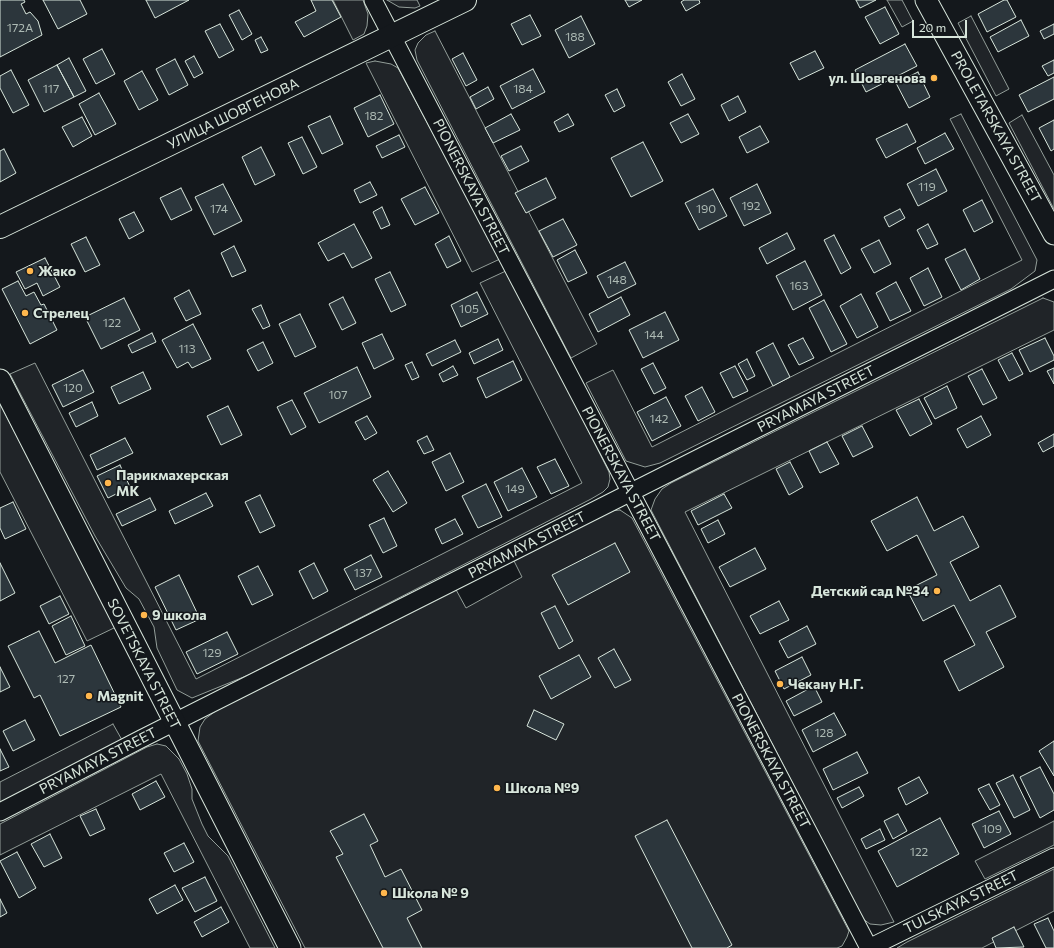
<!DOCTYPE html>
<html>
<head>
<meta charset="utf-8">
<style>
  body { margin:0 }
  #map { position:relative; width:1054px; height:948px; overflow:hidden; background:#14181c; font-family:Commissioner,sans-serif }
  canvas { display:block }
  .scale { position:absolute; left:912px; top:20px; width:55px; height:18px; box-sizing:border-box; border:2px solid #d8e6dc; border-top:0; padding-left:5px; font-size:12px; line-height:14px; white-space:nowrap; color:#d8e6dc; -webkit-text-stroke:3px #14181c; paint-order:stroke }
</style>
</head>
<body>
<div id="map">
<canvas width="1054" height="948"></canvas>
<div class="scale">20 m</div>
</div>
<script>
const ctx = document.querySelector('canvas').getContext('2d');
ctx.lineJoin = 'round';
function paint(path, color) {
  ctx.fillStyle = color;
  ctx.fill(path, 'evenodd');
}
function toPath(rows) {
  const path = new Path2D();
  for (const r of rows) {
    path.moveTo(r[0], r[1]);
    for (let i = 2; i < r.length; i += 2) path.lineTo(r[i], r[i + 1]);
  }
  return path;
}
function trace(path, color, width, dash) {
  ctx.strokeStyle = color;
  ctx.lineWidth = width;
  ctx.lineCap = dash ? 'butt' : 'round';
  ctx.setLineDash(dash || []);
  ctx.stroke(path);
}
function write(font, color, halo, rows, align = 'center') {
  ctx.font = font + ' Commissioner,sans-serif';
  ctx.lineWidth = 3;
  ctx.setLineDash([]);
  ctx.textBaseline = 'middle';
  ctx.strokeStyle = halo;
  ctx.fillStyle = color;
  for (const [text, x, y, turn = 0] of rows) {
    ctx.save();
    ctx.translate(x, y);
    ctx.rotate((+turn || 0) * Math.PI / 180);
    ctx.textAlign = isNaN(turn) ? turn : align;
    if (halo) ctx.strokeText(text, 0, 0);
    ctx.fillText(text, 0, 0);
    ctx.restore();
  }
}
const green = toPath([
  [333,0,363,0,368,14,367,26,364,34,353,40,333,0],
  [387,0,417,0,420,6,415,8,399,7,387,0],
  [887,0,902,0,913,21,902,27,887,0],
  [971,16,1009,89,996,96,958,23,971,16],
  [435,31,597,344,571,358,417,60,415,50,418,43,426,35,435,31],
  [375,61,391,64,398,68,500,259,472,272,366,63,375,61],
  [961,114,1037,260,1035,271,1011,289,660,463,645,467,626,461,586,383,613,370,652,447,1022,260,950,119,961,114],
  [1022,115,1054,175,1054,209,1009,123,1022,115],
  [508,270,609,472,610,479,608,487,603,492,591,499,251,674,192,698,177,690,157,648,154,627,139,599,126,588,95,536,10,374,35,363,196,679,582,483,480,283,508,270],
  [1043,298,1054,302,1054,330,685,512,894,922,881,925,870,924,863,919,651,510,655,499,662,489,671,483,1043,298],
  [0,404,116,627,87,641,0,472,0,404],
  [620,510,632,518,849,931,847,937,842,946,837,948,305,948,198,741,200,727,205,719,217,710,454,586,466,608,522,577,514,561,610,511,620,510],
  [113,724,122,740,0,803,0,782,113,724],
  [157,744,166,746,179,759,187,774,192,789,192,799,202,824,208,836,228,856,275,948,250,948,161,774,0,855,0,824,147,747,157,744],
  [1054,821,1054,845,985,879,975,861,1054,821],
  [1054,869,1054,911,982,948,897,948,907,942,1054,869]
]);
paint(green, '#202428');
trace(green, '#939e99', 1);
const building = toPath([
  [0,0,24,0,25,2,21,4,26,14,30,12,38,21,42,35,0,57,0,0],
  [43,0,80,0,87,14,58,29,43,0],
  [146,0,189,0,155,18,146,0],
  [311,0,332,0,341,17,304,37,295,22,316,11,311,0],
  [625,0,642,0,629,7,625,0],
  [684,0,699,0,700,3,686,11,681,2,684,0],
  [856,0,876,0,860,8,856,0],
  [1004,0,1007,0,1016,17,987,32,978,14,1004,0],
  [885,7,899,34,880,44,865,17,885,7],
  [239,10,252,34,242,40,229,15,239,10],
  [530,15,541,36,522,45,511,24,530,15],
  [581,16,595,44,569,58,555,30,581,16],
  [1021,20,1029,36,998,52,990,37,1021,20],
  [220,24,234,50,219,58,205,31,220,24],
  [1054,24,1054,34,1044,39,1040,31,1054,24],
  [261,37,268,50,261,53,255,40,261,37],
  [905,44,917,66,866,92,855,70,905,44],
  [102,49,115,74,96,84,83,59,102,49],
  [815,51,824,68,799,80,790,63,815,51],
  [463,53,477,80,466,86,452,59,463,53],
  [194,56,203,73,194,78,185,61,194,56],
  [69,58,86,91,74,97,57,65,69,58],
  [175,59,188,85,169,95,156,69,175,59],
  [1054,60,1054,73,1048,76,1042,66,1054,60],
  [57,65,74,97,44,112,28,80,57,65],
  [533,69,545,92,512,109,500,86,533,69],
  [11,70,29,105,13,113,0,88,0,76,11,70],
  [142,71,158,100,139,110,124,81,142,71],
  [918,72,930,97,909,108,896,83,918,72],
  [682,74,695,99,681,106,668,82,682,74],
  [1054,77,1054,99,1028,112,1019,95,1054,77],
  [488,87,494,99,476,109,470,97,488,87],
  [617,89,625,106,614,112,605,95,617,89],
  [99,93,116,124,95,135,79,104,99,93],
  [380,95,394,124,368,137,354,108,380,95],
  [738,96,746,112,729,121,721,105,738,96],
  [511,114,520,130,493,143,485,128,511,114],
  [568,114,574,125,559,132,554,122,568,114],
  [688,114,699,134,681,143,670,123,688,114],
  [330,116,343,144,322,154,308,126,330,116],
  [82,117,92,136,73,147,62,127,82,117],
  [1054,120,1054,149,1051,151,1039,128,1054,120],
  [907,124,916,142,886,158,876,139,907,124],
  [760,126,769,142,747,153,739,137,760,126],
  [945,133,954,149,925,164,917,148,945,133],
  [399,135,405,147,382,158,376,146,399,135],
  [302,137,317,167,303,174,288,143,302,137],
  [643,142,663,181,631,197,611,158,643,142],
  [521,146,529,161,509,171,501,156,521,146],
  [261,147,275,175,255,185,242,157,261,147],
  [4,149,16,173,0,182,0,151,4,149],
  [936,169,947,191,918,206,907,184,936,169],
  [546,178,556,198,526,213,515,193,546,178],
  [370,182,377,195,360,203,354,190,370,182],
  [223,184,242,221,214,235,195,197,223,184],
  [757,184,771,213,744,226,730,198,757,184],
  [425,187,439,213,415,225,401,199,425,187],
  [181,188,192,210,171,220,160,198,181,188],
  [713,189,727,216,699,230,685,203,713,189],
  [982,200,993,222,974,232,963,210,982,200],
  [382,207,390,225,381,229,373,212,382,207],
  [900,209,905,218,889,227,884,217,900,209],
  [134,212,144,231,129,239,119,219,134,212],
  [563,219,577,245,553,257,539,231,563,219],
  [354,224,372,258,352,268,344,253,328,261,318,243,354,224],
  [928,224,938,244,927,249,917,230,928,224],
  [787,233,795,249,767,264,759,248,787,233],
  [834,235,851,268,841,274,824,240,834,235],
  [449,236,461,261,447,268,435,244,449,236],
  [86,237,100,265,85,272,71,244,86,237],
  [879,240,891,264,874,273,861,249,879,240],
  [234,246,246,271,232,277,221,253,234,246],
  [965,249,980,279,961,290,945,259,965,249],
  [575,250,587,273,568,282,557,260,575,250],
  [45,258,60,287,43,296,37,283,25,289,16,272,45,258],
  [805,261,822,295,793,310,776,276,805,261],
  [625,262,636,284,608,298,597,276,625,262],
  [928,268,942,297,924,306,910,278,928,268],
  [390,272,406,305,391,312,375,279,390,272],
  [18,281,26,296,34,292,41,305,44,304,57,330,30,344,2,289,18,281],
  [896,282,911,311,890,321,876,293,896,282],
  [189,290,201,314,186,321,174,298,189,290],
  [477,292,488,314,461,327,451,305,477,292],
  [861,294,878,327,857,338,840,306,861,294],
  [343,297,356,323,342,330,329,304,343,297],
  [621,297,630,315,598,332,589,314,621,297],
  [124,298,140,330,101,349,85,317,124,298],
  [824,300,847,344,831,352,809,308,824,300],
  [261,305,270,326,263,329,252,309,261,305],
  [665,312,679,340,643,358,629,330,665,312],
  [300,314,316,347,295,357,279,324,300,314],
  [193,324,211,359,192,368,188,362,177,368,162,340,193,324],
  [152,333,156,342,132,353,128,345,152,333],
  [382,334,394,359,374,369,362,343,382,334],
  [803,338,814,358,799,365,788,345,803,338],
  [1045,338,1054,356,1054,360,1030,372,1019,350,1045,338],
  [498,339,503,350,474,364,469,353,498,339],
  [455,340,461,352,432,366,426,354,455,340],
  [263,342,273,363,258,371,247,350,263,342],
  [773,343,790,377,773,386,756,352,773,343],
  [1012,353,1023,374,1009,381,998,360,1012,353],
  [747,359,755,376,747,380,738,364,747,359],
  [513,361,522,380,486,398,477,378,513,361],
  [412,362,419,377,412,380,405,365,412,362],
  [653,363,666,388,654,394,641,369,653,363],
  [453,366,458,375,443,382,439,374,453,366],
  [735,366,748,391,733,398,720,373,735,366],
  [357,367,371,397,319,423,304,393,357,367],
  [1054,368,1054,384,1047,371,1054,368],
  [982,369,997,398,983,405,968,376,982,369],
  [83,370,94,392,63,407,52,385,83,370],
  [143,372,151,389,119,404,111,387,143,372],
  [947,386,957,408,935,419,924,398,947,386],
  [702,387,715,412,698,421,685,396,702,387],
  [666,397,681,426,652,441,637,412,666,397],
  [919,399,932,424,910,436,896,410,919,399],
  [292,400,306,427,291,435,277,407,292,400],
  [92,402,98,416,76,427,69,413,92,402],
  [228,406,242,435,221,445,207,416,228,406],
  [367,416,377,433,365,440,355,422,367,416],
  [981,416,991,435,967,448,957,429,981,416],
  [862,426,873,447,853,457,842,436,862,426],
  [1054,434,1054,446,1043,452,1038,443,1054,434],
  [427,436,434,450,424,454,417,441,427,436],
  [125,438,133,453,97,470,90,455,125,438],
  [827,442,839,464,820,473,809,451,827,442],
  [450,453,464,482,446,491,432,462,450,453],
  [555,459,569,486,551,494,537,467,555,459],
  [790,462,803,487,789,495,776,469,790,462],
  [120,465,130,487,108,498,97,476,120,465],
  [522,468,537,497,508,511,494,482,522,468],
  [388,471,407,503,393,512,373,480,388,471],
  [486,484,502,517,478,528,462,496,486,484],
  [206,493,213,506,175,524,169,511,206,493],
  [724,494,732,508,698,525,691,511,724,494],
  [260,495,275,526,260,533,245,502,260,495],
  [917,497,934,531,963,516,979,547,950,562,970,601,1000,585,1016,617,986,632,1004,667,959,691,944,661,975,645,954,605,923,621,907,590,937,575,917,535,887,551,871,521,917,497],
  [150,498,156,510,122,526,116,514,150,498],
  [13,502,26,529,5,539,0,528,0,508,13,502],
  [384,518,397,546,383,553,369,525,384,518],
  [455,519,463,534,442,544,435,529,455,519],
  [718,520,725,534,708,543,701,529,718,520],
  [615,543,630,572,568,605,552,575,615,543],
  [755,548,766,569,730,587,719,567,755,548],
  [371,555,382,577,355,590,344,569,371,555],
  [0,563,15,593,0,601,0,563],
  [314,563,328,591,313,599,299,571,314,563],
  [258,566,273,595,252,605,238,576,258,566],
  [179,575,200,619,176,630,155,587,179,575],
  [60,596,69,614,49,624,40,606,60,596],
  [779,601,789,620,760,634,750,616,779,601],
  [555,606,573,641,559,649,541,613,555,606],
  [71,616,85,646,66,655,52,626,71,616],
  [807,626,816,644,788,658,779,641,807,626],
  [39,631,55,663,91,645,121,707,60,736,40,695,34,698,8,646,39,631],
  [227,632,238,654,197,674,186,652,227,632],
  [614,649,631,680,615,688,598,658,614,649],
  [579,655,591,677,551,699,539,676,579,655],
  [802,657,811,675,784,689,775,671,802,657],
  [0,667,10,687,0,692,0,667],
  [814,686,822,702,794,716,786,701,814,686],
  [534,710,564,724,556,740,527,726,534,710],
  [834,713,846,735,813,752,802,730,834,713],
  [25,720,35,740,13,751,3,731,25,720],
  [1054,741,1054,776,1039,751,1054,741],
  [0,749,9,767,0,771,0,749],
  [857,752,868,773,833,790,823,769,857,752],
  [1040,767,1054,794,1054,810,1040,818,1020,777,1040,767],
  [1013,775,1030,810,1014,818,996,783,1013,775],
  [919,777,928,793,906,805,898,788,919,777],
  [156,781,165,797,140,810,132,794,156,781],
  [989,784,1000,805,990,810,978,789,989,784],
  [859,787,864,796,842,808,837,798,859,787],
  [96,809,105,829,90,836,80,816,96,809],
  [999,811,1011,834,984,848,972,824,999,811],
  [364,814,378,841,370,845,385,877,401,869,422,910,407,918,422,948,383,948,336,857,343,854,330,831,364,814],
  [898,814,907,831,893,839,884,821,898,814],
  [940,818,959,854,897,887,878,851,940,818],
  [667,820,732,945,727,948,692,948,635,836,667,820],
  [880,829,885,840,866,849,861,839,880,829],
  [50,834,62,858,44,867,31,844,50,834],
  [184,843,194,862,174,872,164,853,184,843],
  [17,852,36,888,19,898,0,861,17,852],
  [205,877,217,901,195,912,182,888,205,877],
  [175,885,183,900,157,914,149,899,175,885],
  [0,899,7,913,0,917,0,899],
  [221,907,229,922,202,937,194,922,221,907],
  [1048,918,1054,931,1054,948,1046,948,1034,924,1048,918],
  [1014,927,1024,947,996,948,992,938,1014,927]
]);
paint(building, '#2c363c');
trace(building, '#d8e6dc', 1);
const minor = toPath([
  [373,0,869,948],
  [0,812,141,739,1054,279],
  [869,948,1054,857]
]);
const tertiary = toPath([
  [926,0,1054,234],
  [0,380,290,948]
]);
const secondary = toPath([
  [0,227,465,0]
]);
trace(minor, '#d8e6dc', 19);
trace(tertiary, '#d8e6dc', 23);
trace(secondary, '#d8e6dc', 24);
trace(minor, '#14181c', 17);
trace(tertiary, '#14181c', 21);
trace(secondary, '#14181c', 22);
for (const [x, y, r, color] of [
  [934,78,4,"#ffb74d"],
  [30,271,4,"#ffb74d"],
  [25,313,4,"#ffb74d"],
  [108,483,4,"#ffb74d"],
  [937,591,4,"#ffb74d"],
  [144,615,4,"#ffb74d"],
  [780,684,4,"#ffb74d"],
  [89,696,4,"#ffb74d"],
  [497,788,4,"#ffb74d"],
  [384,893,4,"#ffb74d"]
]) {
  const dot = new Path2D();
  dot.arc(x, y, r, 0, 2 * Math.PI);
  ctx.fillStyle = color;
  ctx.fill(dot);
  trace(dot, '#14181c', 1.5);
}
write('12px', '#adbab4', null, [
  ["172А",20,28],
  ["188",575,37],
  ["117",51,89],
  ["184",523,89],
  ["182",374,116],
  ["119",927,187],
  ["192",751,206],
  ["174",219,209],
  ["190",706,209],
  ["148",617,280],
  ["163",799,286],
  ["105",469,309],
  ["122",112,323],
  ["144",654,335],
  ["113",187,349],
  ["120",73,388],
  ["107",338,395],
  ["142",659,419],
  ["149",515,489],
  ["137",363,573],
  ["129",212,653],
  ["127",66,679],
  ["128",824,733],
  ["109",992,829],
  ["122",919,852]
]);
write('bold 14px', '#d8e6dc', '#14181c', [
  ["ул. Шовгенова",926,78,"right"],
  ["Жако",38,271],
  ["Стрелец",33,313],
  ["Парикмахерская",116,475],
  ["МК",116,491],
  ["Детский сад №34",929,591,"right"],
  ["9 школа",152,615],
  ["Чекану Н.Г.",788,684],
  ["Magnit",97,696],
  ["Школа №9",505,788],
  ["Школа № 9",392,893]
], 'left');
write('14px', '#d8e6dc', '#14181c', [
  ["УЛИЦА ШОВГЕНОВА",233,114,-26],
  ["PROLETARSKAYA STREET",996,127,61],
  ["PIONERSKAYA STREET",471,187,63],
  ["PRYAMAYA STREET",816,399,-27],
  ["PIONERSKAYA STREET",621,474,62],
  ["PRYAMAYA STREET",527,545,-27],
  ["SOVETSKAYA STREET",144,664,63],
  ["PRYAMAYA STREET",98,761,-27],
  ["PIONERSKAYA STREET",771,761,62],
  ["TULSKAYA STREET",961,902,-26]
]);
</script>
</body>
</html>
